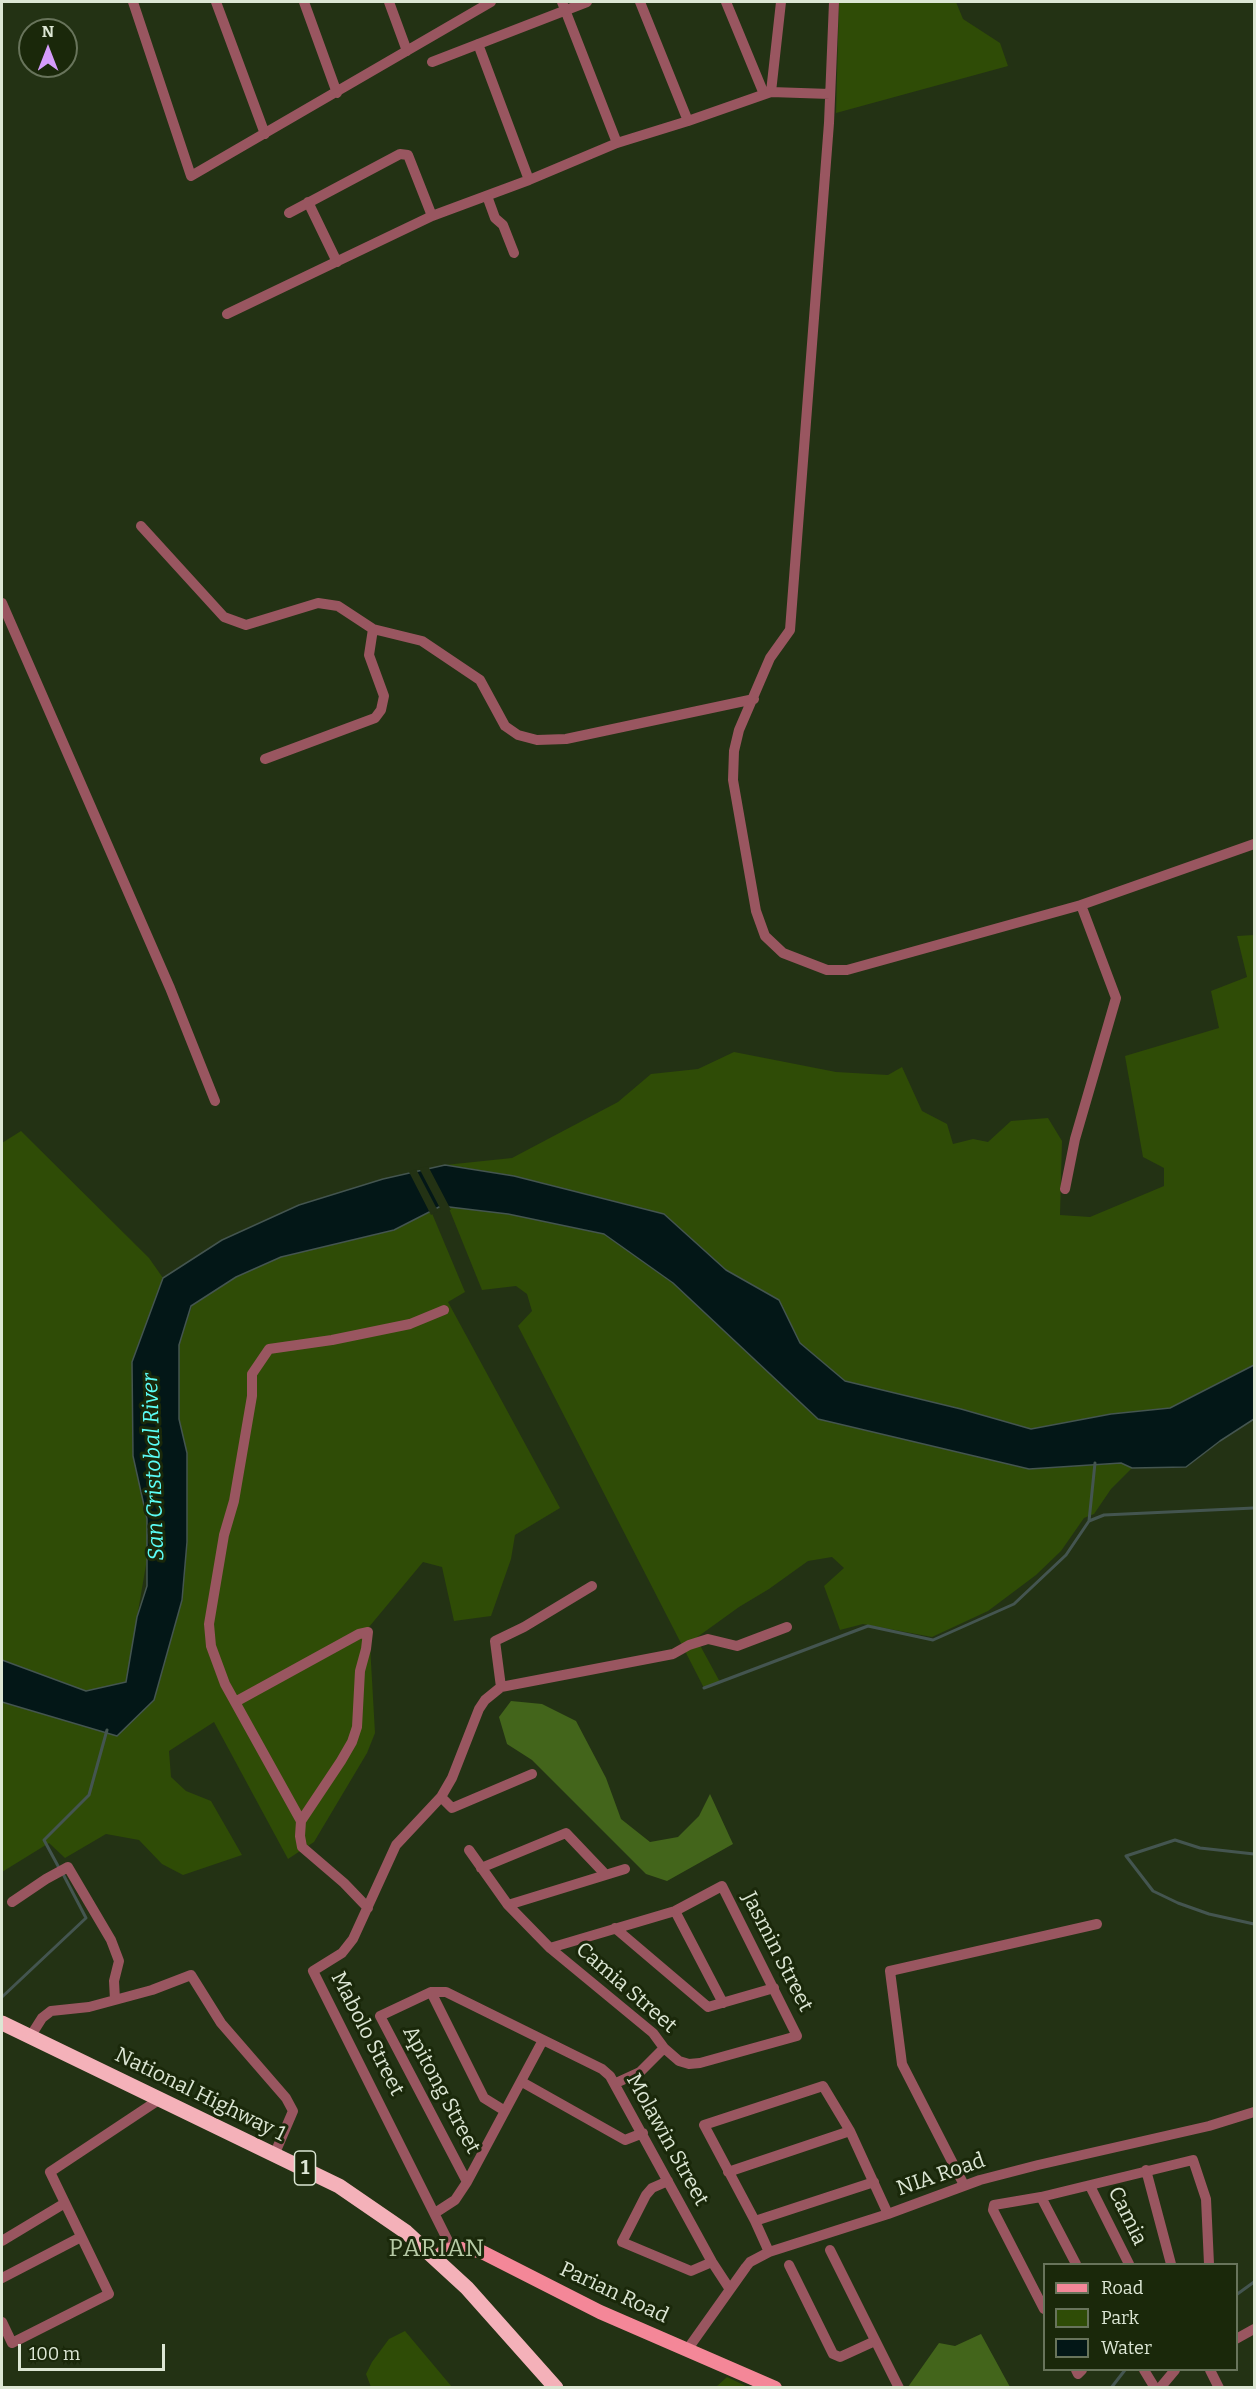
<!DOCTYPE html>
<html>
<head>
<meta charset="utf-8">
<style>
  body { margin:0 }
  #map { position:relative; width:1256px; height:2389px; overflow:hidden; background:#233214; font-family:Bitter,serif }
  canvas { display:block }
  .frame { position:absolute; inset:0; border:3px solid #dce6d4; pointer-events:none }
  .legend { position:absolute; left:1043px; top:2263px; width:195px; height:108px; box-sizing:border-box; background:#1a280a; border:2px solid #68745b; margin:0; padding:8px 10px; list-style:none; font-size:18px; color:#dce6d4 }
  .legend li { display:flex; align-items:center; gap:12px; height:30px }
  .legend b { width:30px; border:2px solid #68745b }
  .north { position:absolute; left:18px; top:18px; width:60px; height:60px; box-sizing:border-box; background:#1a280a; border:2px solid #68745b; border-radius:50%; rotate:0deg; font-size:16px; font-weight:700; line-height:24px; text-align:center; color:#dce6d4 }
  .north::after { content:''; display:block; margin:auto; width:21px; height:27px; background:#d59cfb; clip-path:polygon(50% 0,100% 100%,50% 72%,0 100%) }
  .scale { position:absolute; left:18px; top:2344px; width:147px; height:27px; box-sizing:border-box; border:3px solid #dce6d4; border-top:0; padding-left:8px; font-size:18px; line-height:21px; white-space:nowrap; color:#dce6d4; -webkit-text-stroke:4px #1a280a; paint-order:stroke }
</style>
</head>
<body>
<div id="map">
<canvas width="1256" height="2389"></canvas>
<div class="frame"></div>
<ul class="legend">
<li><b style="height:8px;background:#f48798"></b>Road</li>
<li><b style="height:16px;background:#2f4c06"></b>Park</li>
<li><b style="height:16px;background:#031717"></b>Water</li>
</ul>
<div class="north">N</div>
<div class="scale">100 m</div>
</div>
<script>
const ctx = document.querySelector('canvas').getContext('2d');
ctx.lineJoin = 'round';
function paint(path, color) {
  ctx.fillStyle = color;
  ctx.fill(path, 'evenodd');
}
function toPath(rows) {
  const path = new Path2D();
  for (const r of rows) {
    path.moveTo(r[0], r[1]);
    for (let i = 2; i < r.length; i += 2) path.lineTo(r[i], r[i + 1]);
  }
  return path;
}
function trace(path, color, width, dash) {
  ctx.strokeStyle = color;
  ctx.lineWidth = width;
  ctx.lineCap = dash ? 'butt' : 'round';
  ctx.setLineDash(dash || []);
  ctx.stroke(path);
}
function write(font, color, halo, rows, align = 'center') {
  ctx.font = font + ' Bitter,serif';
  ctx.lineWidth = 6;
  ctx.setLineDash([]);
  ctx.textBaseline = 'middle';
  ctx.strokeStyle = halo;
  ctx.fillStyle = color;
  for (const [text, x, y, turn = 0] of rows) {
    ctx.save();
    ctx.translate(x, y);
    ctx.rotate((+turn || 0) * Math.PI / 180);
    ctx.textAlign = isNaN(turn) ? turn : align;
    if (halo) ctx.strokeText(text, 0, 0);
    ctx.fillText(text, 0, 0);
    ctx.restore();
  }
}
paint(toPath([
  [839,2,956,2,963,19,1000,43,1008,66,836,113],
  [1254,935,1254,1365,1170,1408,1111,1414,1031,1429,961,1409,845,1381,800,1343,779,1300,726,1270,664,1214,514,1176,445,1165,512,1158,618,1102,651,1074,698,1069,734,1052,836,1072,888,1075,902,1067,922,1111,947,1124,953,1144,973,1139,988,1142,1011,1121,1048,1118,1062,1141,1060,1215,1090,1217,1164,1186,1164,1168,1143,1157,1125,1056,1219,1028,1211,991,1247,977,1237,936],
  [21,1131,149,1258,163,1278,132,1362,133,1456,147,1519,147,1559,126,1682,86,1691,2,1660,2,1143],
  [448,1206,508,1214,604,1234,673,1283,818,1419,1029,1469,1121,1463,1132,1468,1111,1489,1094,1514,1084,1518,1061,1551,1036,1575,988,1611,932,1637,863,1624,840,1630,824,1586,844,1568,832,1557,808,1561,769,1589,739,1607,696,1638,720,1682,704,1688,518,1326,532,1311,527,1294,516,1286,482,1290],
  [431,1211,465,1292,448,1302,560,1508,515,1535,511,1559,491,1616,454,1621,442,1567,423,1562,369,1627,375,1733,367,1753,314,1842,288,1859,214,1722,169,1751,171,1777,186,1791,211,1801,242,1855,183,1875,162,1864,139,1840,106,1834,65,1858,49,1843,2,1872,2,1702,117,1736,168,1643,182,1600,187,1542,187,1453,179,1419,179,1345,192,1306,236,1277,281,1257,394,1230],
  [405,2331,452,2387,371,2387,366,2374,372,2362,389,2339],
  [727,2377,748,2387,716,2387]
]), '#2f4c06');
paint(toPath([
  [511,1701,542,1704,576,1721,606,1778,621,1819,650,1842,678,1837,699,1816,710,1794,733,1844,667,1881,646,1874,532,1760,507,1744,499,1717],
  [981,2334,1010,2387,908,2387,939,2343,955,2346]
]), '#43651b');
const water = toPath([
  [445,1165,514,1176,664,1214,726,1270,779,1300,800,1343,845,1381,961,1409,1031,1429,1111,1414,1170,1408,1254,1365,1254,1419,1220,1441,1186,1467,1132,1468,1121,1463,1029,1469,818,1419,673,1283,604,1234,508,1214,441,1206,394,1230,281,1257,236,1277,191,1306,179,1345,179,1419,187,1453,187,1542,182,1600,154,1700,117,1736,2,1702,2,1660,86,1691,126,1682,137,1617,147,1586,147,1519,133,1456,132,1362,163,1278,222,1240,299,1205,383,1179,445,1165]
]);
paint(water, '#031717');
trace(water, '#445550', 1.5);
paint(toPath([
  [428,1166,451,1210,441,1210,419,1168],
  [416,1169,438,1211,431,1215,409,1172]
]), '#233214');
trace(toPath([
  [1089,1521,1104,1515,1254,1508],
  [704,1688,868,1626,933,1640,1014,1604,1066,1555,1089,1521,1095,1463],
  [1254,1854,1200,1848,1175,1840,1126,1856,1153,1891,1178,1903,1209,1914,1254,1924],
  [58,1866,44,1840,89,1795,107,1730],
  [2,1997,86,1918,63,1874],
  [1236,2295,1254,2282],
  [1111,2388,1125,2370]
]), '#445550', 3);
trace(toPath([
  [133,2,191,176,491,2],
  [216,2,265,134],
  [304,2,337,93],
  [389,2,407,51],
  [562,2,617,143],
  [640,2,688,121],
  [726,2,764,94],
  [834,2,829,123,790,630,770,658,739,730,734,751,733,780,756,911,765,936,783,953,827,970,847,970,1081,905,1254,844],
  [478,44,529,180],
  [432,62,587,2],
  [771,92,781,2],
  [487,196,495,218,503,225,514,253],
  [308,202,337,262],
  [289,213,400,154,408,155,432,216],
  [227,314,432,216,529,180,617,143,688,121,771,92,830,94],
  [141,526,224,617,246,625,318,603,338,606,373,629,422,641,480,680,505,726,518,735,537,740,566,739,754,699],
  [2,603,170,988,215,1101],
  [265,759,375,718,381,710,384,696,369,655,373,629],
  [1065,1189,1075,1139,1116,998,1081,905],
  [501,1687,495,1641,524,1627,592,1586],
  [237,1701,359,1634,368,1632,366,1649,360,1671,357,1727,352,1742,341,1761,301,1821,300,1836,302,1847,344,1883,368,1908],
  [441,1797,452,1808,532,1774],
  [301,1821,225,1684,211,1646,209,1624,224,1535,234,1501,252,1396,252,1374,269,1349,332,1340,410,1324,444,1310],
  [469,1850,508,1905,550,1948,653,2033,664,2048,679,2061,689,2064,700,2063,797,2036,722,1886,675,1911,550,1948],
  [481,1868,566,1833,606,1875],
  [12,1902,46,1879,68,1867,111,1940,119,1961,114,1981,115,2000],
  [508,1905,625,1869],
  [675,1911,723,2003],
  [615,1928,708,2007,774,1988],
  [431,1992,484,2098,505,2111],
  [30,2037,42,2018,51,2011,89,2007,152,1990,191,1975,221,2023,286,2098,293,2111,275,2153],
  [522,2082,625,2140,643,2133],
  [616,2083,640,2072,664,2048],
  [1146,2170,1171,2264],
  [728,2172,850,2131],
  [668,2181,652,2188,646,2195,622,2242,691,2271,712,2262],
  [467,2182,380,2016,431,1992,446,1992,602,2069,610,2076,712,2262,729,2288],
  [964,2185,902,2064,890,1971,1097,1924],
  [1090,2186,1129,2264],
  [1041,2197,1076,2264],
  [435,2213,455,2200,467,2182,543,2040],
  [755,2221,874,2182],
  [2,2241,65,2203],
  [452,2249,313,1971,342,1953,353,1939,396,1845,441,1797,452,1778,479,1709,485,1700,501,1687,673,1654,689,1645,708,1639,737,1646,787,1627],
  [830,2250,899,2388],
  [769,2252,755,2221,704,2125,823,2086,850,2131,888,2214],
  [789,2265,833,2354,840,2357,875,2341],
  [2,2278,81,2237],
  [1044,2309,993,2210,994,2205,1041,2197,1193,2160,1206,2199,1209,2264],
  [2,2322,12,2343,109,2294,50,2172,160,2099],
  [1236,2339,1254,2329],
  [687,2350,746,2267,750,2262,769,2252,888,2214,980,2180,1038,2165,1209,2126,1254,2112],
  [1076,2370,1078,2374,1082,2370],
  [1144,2370,1155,2388],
  [1210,2370,1219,2388],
  [1160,2388,1175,2370]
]), '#995660', 10);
trace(toPath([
  [436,2259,442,2253,452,2249,468,2249,482,2252,600,2312,775,2388]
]), '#f48798', 14);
trace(toPath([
  [2,2023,339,2186,406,2232,467,2288,556,2388]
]), '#f4b1b9', 15);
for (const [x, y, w] of [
  [305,2168,21]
]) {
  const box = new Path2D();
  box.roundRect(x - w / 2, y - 17, w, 34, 4.5);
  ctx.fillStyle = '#1a280a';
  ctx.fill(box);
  trace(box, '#dce6d4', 1.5);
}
write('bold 20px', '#dce6d4', null, [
  ["1",305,2168]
]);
write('21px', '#dce6d4', '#1a280a', [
  ["Jasmin Street",777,1952,63],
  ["Camia Street",626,1988,41],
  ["Mabolo Street",367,2034,63],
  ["Apitong Street",441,2090,62],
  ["National Highway 1",200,2095,26],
  ["Molawin Street",667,2140,61],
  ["NIA Road",941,2175,-19],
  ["Camia",1127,2216,64],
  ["Parian Road",614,2293,25]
]);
write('italic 22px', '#5bfdf6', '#1a280a', [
  ["San Cristobal River",154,1467,-92]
]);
ctx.letterSpacing = '1.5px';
write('24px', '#b6caa5', '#1a280a', [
  ["PARIAN",437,2249]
]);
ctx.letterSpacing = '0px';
</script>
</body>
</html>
